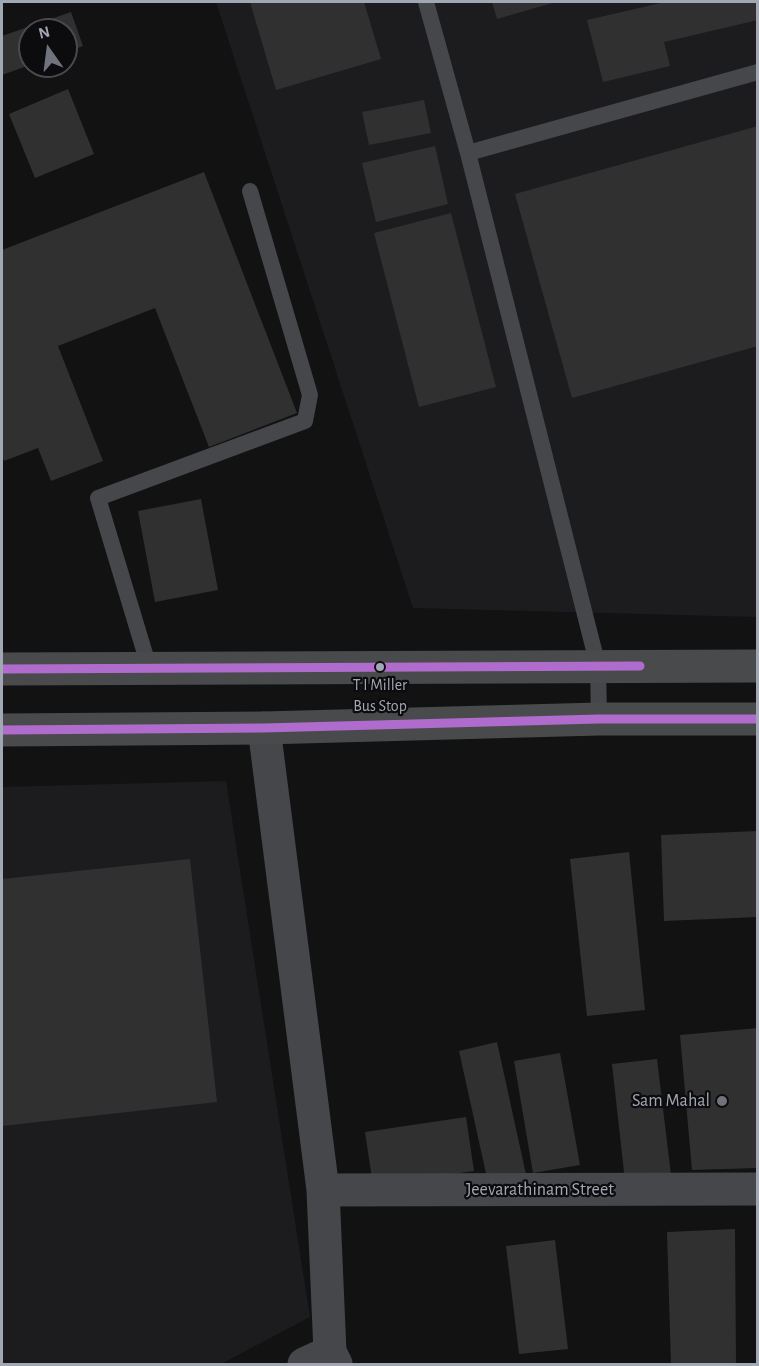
<!DOCTYPE html>
<html>
<head>
<meta charset="utf-8">
<style>
  body { margin:0 }
  #map { position:relative; width:759px; height:1366px; overflow:hidden; background:#121212; font-family:"Alegreya Sans",sans-serif }
  canvas { display:block }
  .frame { position:absolute; inset:0; border:3px solid #a2a7b4; pointer-events:none }
  .north { position:absolute; left:18px; top:18px; width:60px; height:60px; box-sizing:border-box; background:#0c0c0e; border:2px solid #484a50; border-radius:50%; rotate:346deg; font-size:16px; font-weight:700; line-height:24px; text-align:center; color:#a2a7b4 }
  .north::after { content:''; display:block; margin:auto; width:21px; height:27px; background:#70737b; clip-path:polygon(50% 0,100% 100%,50% 72%,0 100%) }
</style>
</head>
<body>
<div id="map">
<canvas width="759" height="1366"></canvas>
<div class="frame"></div>
<div class="north">N</div>
</div>
<script>
const ctx = document.querySelector('canvas').getContext('2d');
ctx.lineJoin = 'round';
function paint(path, color) {
  ctx.fillStyle = color;
  ctx.fill(path, 'evenodd');
}
function toPath(rows) {
  const path = new Path2D();
  for (const r of rows) {
    path.moveTo(r[0], r[1]);
    for (let i = 2; i < r.length; i += 2) path.lineTo(r[i], r[i + 1]);
  }
  return path;
}
function trace(path, color, width, dash) {
  ctx.strokeStyle = color;
  ctx.lineWidth = width;
  ctx.lineCap = dash ? 'butt' : 'round';
  ctx.setLineDash(dash || []);
  ctx.stroke(path);
}
function write(font, color, halo, rows, align = 'center') {
  ctx.font = font + ' "Alegreya Sans",sans-serif';
  ctx.lineWidth = 4.5;
  ctx.setLineDash([]);
  ctx.textBaseline = 'middle';
  ctx.strokeStyle = halo;
  ctx.fillStyle = color;
  for (const [text, x, y, turn = 0] of rows) {
    ctx.save();
    ctx.translate(x, y);
    ctx.rotate((+turn || 0) * Math.PI / 180);
    ctx.textAlign = isNaN(turn) ? turn : align;
    if (halo) ctx.strokeText(text, 0, 0);
    ctx.fillText(text, 0, 0);
    ctx.restore();
  }
}
paint(toPath([
  [216,2,757,2,757,617,413,608],
  [226,781,310,1317,221,1364,2,1364,2,787]
]), '#1c1c1e');
paint(toPath([
  [250,2,364,2,381,59,276,90],
  [492,2,556,2,497,19],
  [665,2,758,2,758,20,664,42,670,66,603,82,587,20],
  [71,12,83,46,66,52,66,30,30,30,30,65,2,75,2,36],
  [68,89,94,154,35,178,9,114],
  [424,100,431,133,369,145,362,112],
  [758,126,758,346,572,398,515,194],
  [435,146,448,204,376,222,362,163],
  [204,172,297,413,209,447,155,308,58,346,103,461,51,481,38,448,4,461,2,455,2,250],
  [451,213,496,387,419,407,374,233],
  [201,499,218,590,155,602,138,511],
  [758,831,758,917,664,921,661,835],
  [629,852,645,1010,587,1016,570,859],
  [190,859,217,1102,2,1126,2,879],
  [758,1028,758,1168,692,1170,680,1035],
  [497,1042,527,1179,489,1187,459,1051],
  [560,1053,580,1165,533,1173,514,1061],
  [657,1059,671,1175,625,1181,612,1064],
  [466,1117,474,1171,373,1185,365,1132],
  [735,1229,736,1364,671,1364,667,1232],
  [555,1240,568,1349,519,1354,506,1246]
]), '#303031');
trace(toPath([
  [426,2,468,153],
  [149,667,98,498,305,421,310,395,250,191],
  [599,719,598,666,468,153,758,72]
]), '#46474b', 16);
trace(toPath([
  [264,728,323,1190,330,1352,336,1364],
  [323,1190,758,1189],
  [304,1364,330,1352]
]), '#46474b', 33);
trace(toPath([
  [2,669,758,666],
  [2,730,264,728,599,719,758,719]
]), '#484a4c', 33);
trace(toPath([
  [2,669,640,666],
  [2,730,264,728,599,719,758,719]
]), '#b06ccc', 9);
for (const [x, y, r, color] of [
  [380,667,5,"#a2a7b4"],
  [722,1101,6,"#70737b"]
]) {
  const dot = new Path2D();
  dot.arc(x, y, r, 0, 2 * Math.PI);
  ctx.fillStyle = color;
  ctx.fill(dot);
  trace(dot, '#0c0c0e', 2);
}
write('16px', '#a2a7b4', '#0c0c0e', [
  ["T I Miller",380,685],
  ["Bus Stop",380,706]
]);
write('18px', '#a2a7b4', '#0c0c0e', [
  ["Sam Mahal",710,1101]
], 'right');
write('18px', '#a2a7b4', '#0c0c0e', [
  ["Jeevarathinam Street",540,1190]
]);
</script>
</body>
</html>
